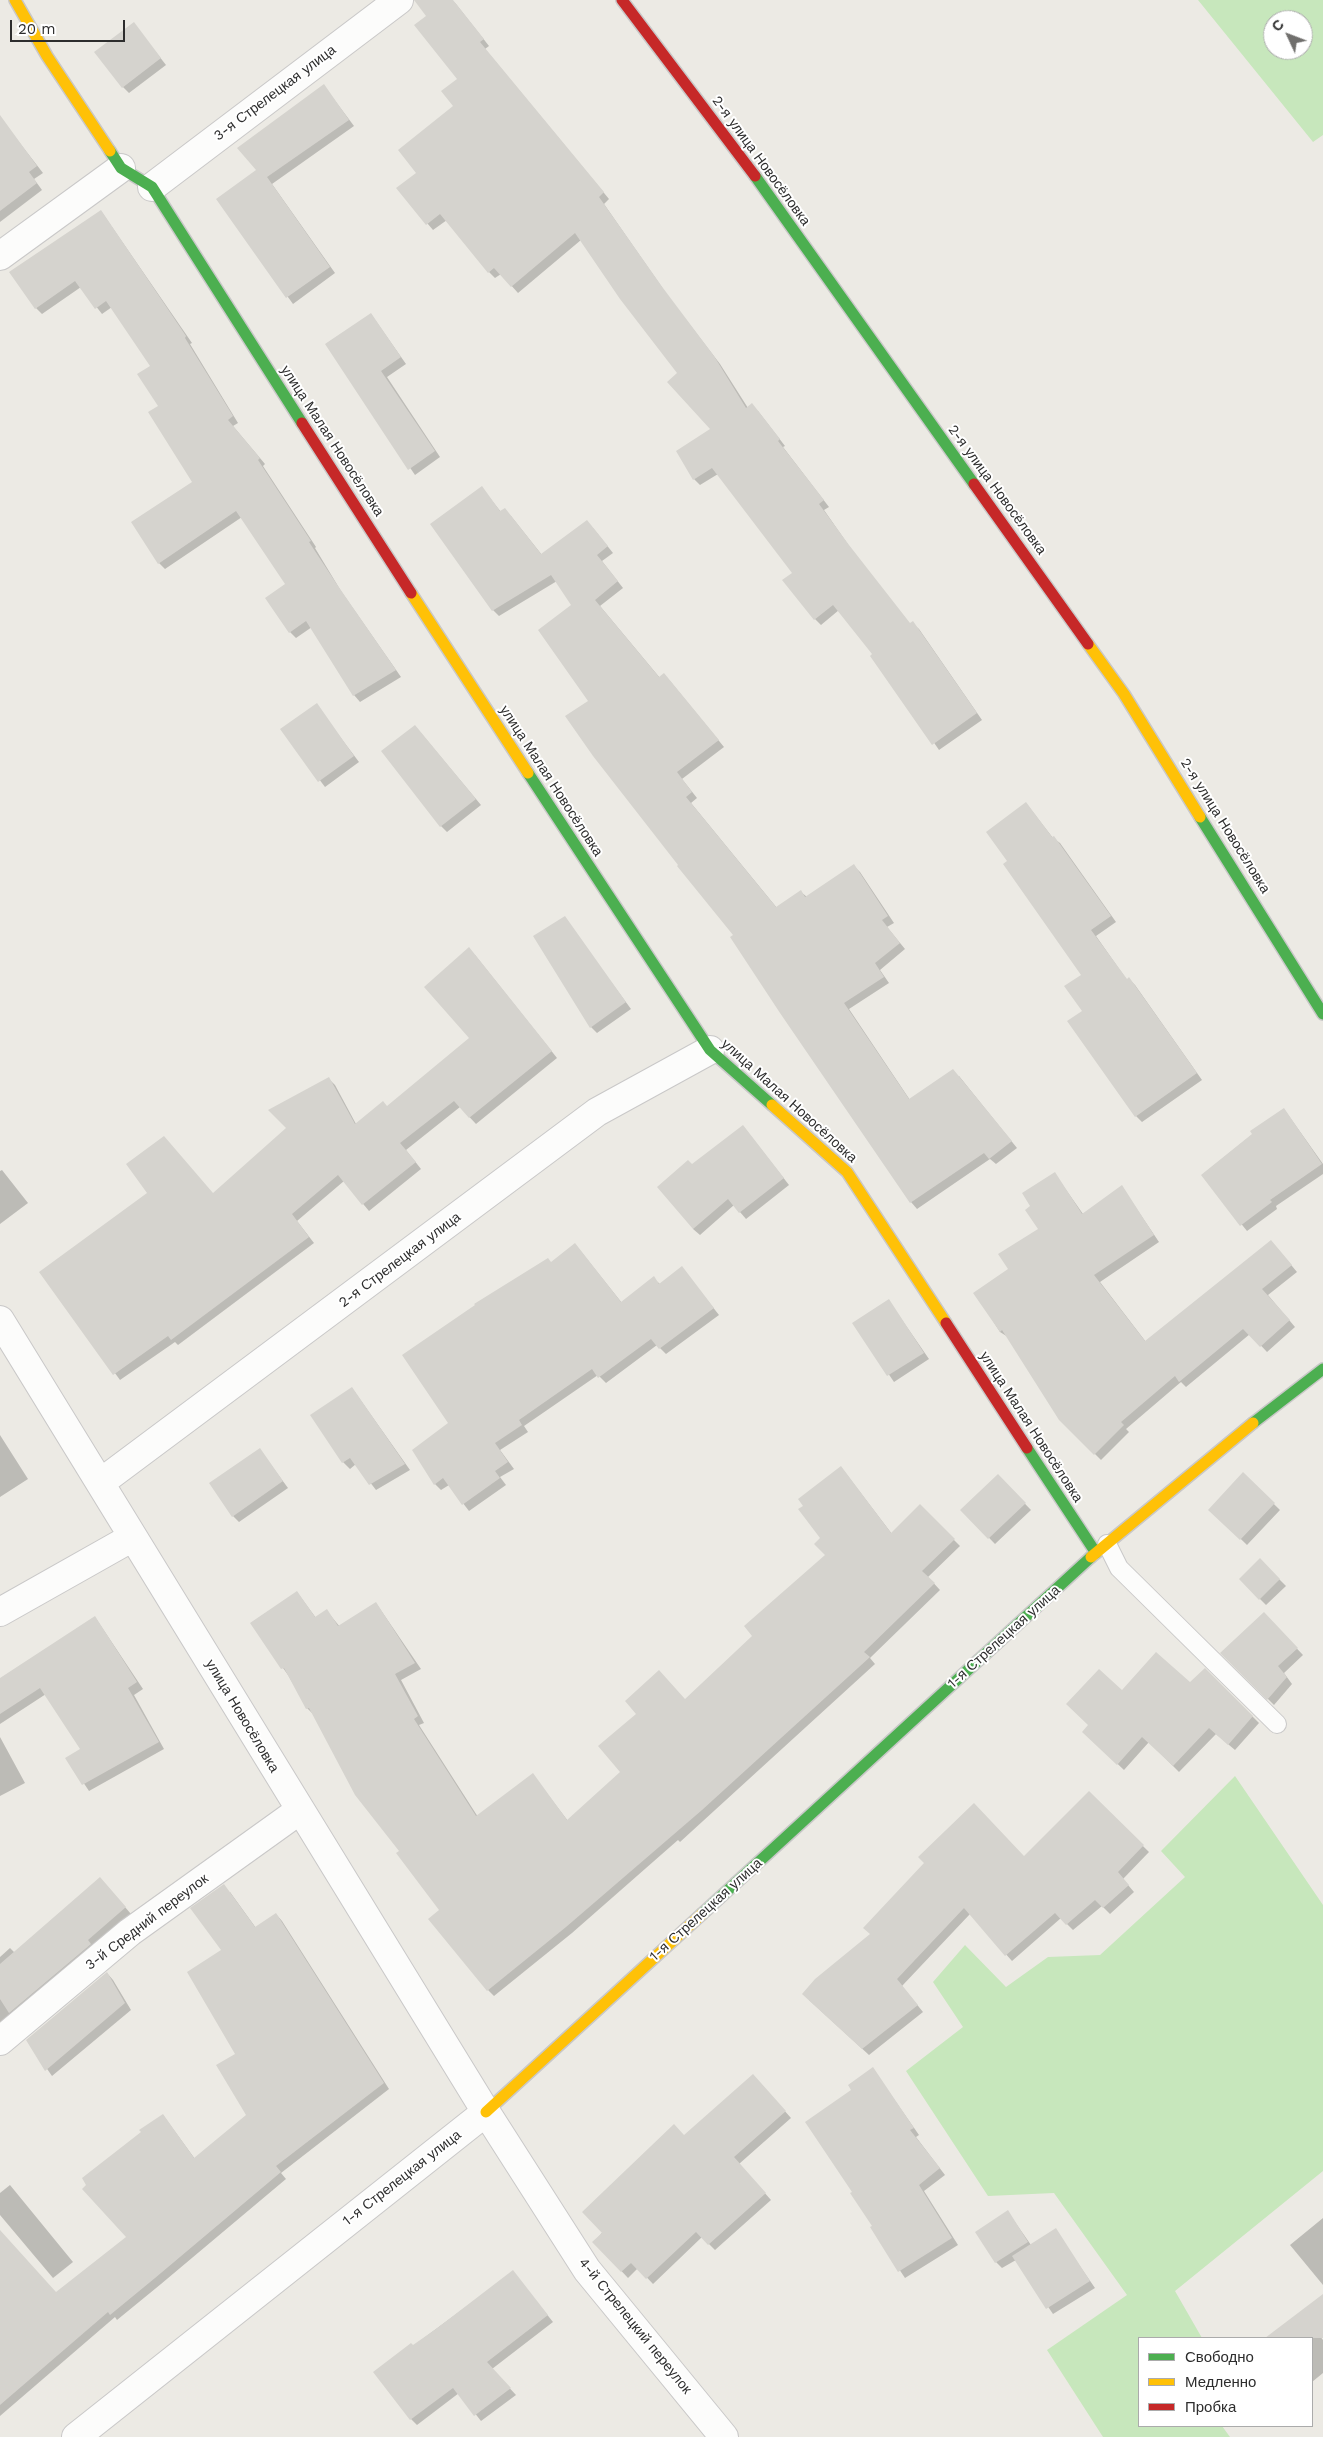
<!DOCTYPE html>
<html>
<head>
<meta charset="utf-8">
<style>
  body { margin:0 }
  #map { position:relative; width:1323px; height:2437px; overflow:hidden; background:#eceae4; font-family:"Work Sans",sans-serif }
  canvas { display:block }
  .legend { position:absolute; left:1138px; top:2337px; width:175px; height:90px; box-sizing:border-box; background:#fff; border:1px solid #ababab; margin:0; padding:6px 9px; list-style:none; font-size:15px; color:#2d2d2d }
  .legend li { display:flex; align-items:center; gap:10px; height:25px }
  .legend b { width:25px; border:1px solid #ababab }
  .north { position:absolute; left:1263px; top:10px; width:50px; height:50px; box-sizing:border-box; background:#fff; border:1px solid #ababab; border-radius:50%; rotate:313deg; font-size:14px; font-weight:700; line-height:20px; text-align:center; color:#2d2d2d }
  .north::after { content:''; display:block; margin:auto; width:18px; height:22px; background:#706f6d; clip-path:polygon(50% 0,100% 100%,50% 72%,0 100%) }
  .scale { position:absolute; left:10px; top:20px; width:115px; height:22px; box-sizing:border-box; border:2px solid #2d2d2d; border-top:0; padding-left:6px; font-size:15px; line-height:18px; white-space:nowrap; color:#2d2d2d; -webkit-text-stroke:4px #fff; paint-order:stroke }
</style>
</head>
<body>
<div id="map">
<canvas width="1323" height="2437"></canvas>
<ul class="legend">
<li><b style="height:6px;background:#4caf50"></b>Свободно</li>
<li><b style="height:6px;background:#ffc107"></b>Медленно</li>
<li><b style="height:6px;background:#c62828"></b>Пробка</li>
</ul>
<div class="north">С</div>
<div class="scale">20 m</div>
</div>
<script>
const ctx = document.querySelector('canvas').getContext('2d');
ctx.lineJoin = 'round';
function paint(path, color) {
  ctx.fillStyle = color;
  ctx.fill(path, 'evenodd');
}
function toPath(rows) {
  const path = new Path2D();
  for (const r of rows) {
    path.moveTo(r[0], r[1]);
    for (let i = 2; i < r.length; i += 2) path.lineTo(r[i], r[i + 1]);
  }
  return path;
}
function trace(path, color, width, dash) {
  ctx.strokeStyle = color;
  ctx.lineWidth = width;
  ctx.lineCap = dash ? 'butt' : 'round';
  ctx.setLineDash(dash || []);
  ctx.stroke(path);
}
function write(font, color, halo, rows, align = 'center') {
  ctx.font = font + ' "Work Sans",sans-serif';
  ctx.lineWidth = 4;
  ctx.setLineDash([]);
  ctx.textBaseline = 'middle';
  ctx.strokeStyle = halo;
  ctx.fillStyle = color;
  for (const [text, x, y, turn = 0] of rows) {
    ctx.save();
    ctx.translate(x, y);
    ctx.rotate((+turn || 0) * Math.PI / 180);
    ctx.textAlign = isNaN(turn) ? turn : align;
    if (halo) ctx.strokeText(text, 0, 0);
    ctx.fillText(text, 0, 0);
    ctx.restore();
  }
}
paint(toPath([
  [1198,0,1323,0,1323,135,1313,142],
  [1273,20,1303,20,1303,50,1273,50],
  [1235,1776,1323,1905,1323,2171,1175,2291,1202,2338,1139,2338,1139,2426,1222,2426,1230,2437,1103,2437,1047,2350,1127,2295,1054,2193,988,2196,906,2071,963,2027,933,1982,965,1945,1006,1987,1048,1957,1100,1955,1185,1877,1161,1851]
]), '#c7e7bc');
paint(toPath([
  [447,0,452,0,456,4,489,46,485,49,609,199,604,204,668,296,720,364,748,408,758,411,785,446,783,447,829,507,824,510,854,553,910,624,912,623,919,629,982,720,939,750,874,655,839,610,821,625,815,619,793,573,718,474,700,485,694,479,712,430,679,373,581,240,518,293,501,274,495,278,489,272,447,220,433,230,398,189,418,173,455,106,459,79],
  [134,24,166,65,129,93,123,87],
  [324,86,354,126,272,184,335,273,293,304,217,199,258,170],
  [5,124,43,173,34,179,42,190,0,222,0,128],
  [101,211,192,343,190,344,238,423,233,426,265,464,263,466,316,547,315,548,341,591,401,677,360,702,354,695,312,627,296,638,290,632,287,584,242,517,165,569,159,563,194,483,159,407,152,366,112,307,102,314,81,287,42,314,36,308],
  [371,314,406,364,387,377,440,457,415,475,326,344],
  [482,488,501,512,511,516,542,555,593,528,613,553,602,561,623,588,600,606,660,678,670,681,724,747,682,779,697,798,691,803,777,908,801,892,807,897,854,866,860,872,894,923,887,927,905,949,880,970,889,983,849,1009,910,1100,959,1076,1017,1148,996,1164,990,1159,917,1209,911,1202,735,935,680,865,589,701,573,605,557,581,499,616,493,610],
  [316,705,359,762,325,787,282,730],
  [415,726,481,805,447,832,441,826],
  [1026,803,1053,838,1060,843,1116,922,1096,936,1127,980,1129,979,1135,985,1202,1080,1142,1122,1136,1116,1084,1011,1082,975,1009,861],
  [564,918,631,1009,597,1033,591,1027],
  [475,955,557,1058,476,1124,460,1107,406,1150,421,1169,369,1211,344,1181,297,1221,314,1243,178,1345,175,1342,120,1380,41,1272,214,1194,287,1128,329,1079,335,1085,356,1124,388,1107,471,1038],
  [1284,1109,1323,1164,1323,1174,1276,1206,1277,1209,1247,1231,1202,1175],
  [743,1126,789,1185,746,1219,734,1205,700,1235,693,1229,692,1165],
  [2,1170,28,1203,0,1224,0,1171],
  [1055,1174,1083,1214,1122,1187,1159,1242,1100,1282,1146,1342,1277,1248,1297,1272,1268,1295,1295,1327,1267,1352,1250,1334,1186,1387,1181,1382,1126,1429,1129,1432,1101,1460,1060,1419,1008,1337,1000,1332,975,1293,1010,1269,1039,1229,1032,1206],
  [575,1244,622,1303,653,1278,660,1284,682,1268,719,1315,666,1354,657,1345,606,1383,598,1375,524,1426,528,1432,500,1450,514,1469,500,1477,506,1485,469,1511,449,1485,441,1490,435,1484,414,1450,450,1424,551,1263],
  [889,1301,929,1359,894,1382,854,1323],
  [352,1388,410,1470,376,1490,356,1464,350,1469,343,1462,312,1415],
  [0,1435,28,1479,0,1497],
  [260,1450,288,1488,239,1522,233,1516],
  [841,1467,892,1534,920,1506,960,1546,928,1577,940,1590,870,1658,875,1664,680,1842,678,1840,572,1933,494,1996,488,1990,441,1910,314,1715,307,1708,288,1675,251,1623,297,1592,316,1618,327,1611,340,1627,376,1603,421,1669,401,1680,424,1723,419,1725,478,1817,533,1775,568,1821,622,1772,686,1700,754,1636,827,1555,822,1538],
  [1243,1474,1280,1510,1247,1545,1210,1509],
  [998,1476,1031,1510,995,1544,962,1510],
  [1260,1560,1286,1586,1266,1605,1240,1579],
  [1264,1614,1303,1655,1284,1673,1292,1684,1274,1705,1222,1653],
  [95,1617,143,1689,134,1695,164,1749,89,1791,67,1758,82,1750,46,1694,0,1724,0,1680],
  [1205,1669,1259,1723,1235,1750,1216,1734,1179,1772,1149,1742,1124,1770,1084,1732,1122,1692,1190,1683],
  [0,1737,25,1783,0,1796],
  [1089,1793,1149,1852,1123,1879,1134,1892,1110,1914,1102,1906,1073,1930,1061,1918,1012,1961,970,1914,902,1986,923,2012,869,2055,809,2000,1025,1858],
  [106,1885,131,1914,16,2019,11,2013,0,2023,0,1957,10,1948,15,1953],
  [230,1892,256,1928,276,1914,282,1921,389,2089,281,2173,286,2179,161,2284,117,2320,115,2317,0,2416,0,2245,56,2294,128,2237,163,2115,195,2159,247,2116,236,2055,223,1951],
  [107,1973,113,1980,131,2010,52,2076,27,2040],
  [873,2069,919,2135,916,2137,945,2175,924,2191,958,2245,905,2278,871,2227,874,2226,853,2192,853,2091],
  [759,2082,791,2118,739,2164,771,2200,715,2250,702,2237,653,2284,638,2268,628,2278,594,2242,685,2137],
  [10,2185,73,2262,53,2278,0,2215,0,2193],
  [1008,2212,1031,2245,1055,2230,1095,2288,1053,2314,1016,2260,1002,2268,996,2262],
  [1323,2218,1323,2285,1290,2245],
  [513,2272,553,2322,492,2369,516,2395,481,2421,459,2393,417,2425,411,2419,413,2346],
  [1301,2312,1323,2340,1323,2373,1312,2382,1312,2338,1267,2338]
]), '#0003');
paint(toPath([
  [414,0,453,0,484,39,480,42,604,192,599,197,663,288,714,356,746,408,752,403,780,439,778,441,824,500,819,504,849,545,910,623,913,621,977,713,932,745,870,656,872,654,833,605,814,620,782,580,792,573,712,468,693,480,676,451,710,429,667,382,677,373,620,299,575,233,511,287,494,268,488,273,440,214,426,225,396,188,416,173,398,150,453,106,441,91,457,79,414,25,426,16],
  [134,22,161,58,122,88,94,52],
  [324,84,349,120,267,177,330,267,286,298,216,199,256,170,237,148],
  [0,115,37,166,29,172,37,183,0,211],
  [101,210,186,336,185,338,233,416,228,420,260,458,258,460,311,541,309,542,336,583,396,670,353,696,306,621,289,633,265,598,285,584,236,511,158,564,131,522,192,482,148,412,158,406,137,374,150,366,106,301,95,309,75,281,35,309,9,272],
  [371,313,401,357,381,371,435,451,408,470,325,344],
  [482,486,500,511,505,508,541,554,587,520,608,546,597,555,618,581,595,600,659,677,664,673,719,740,677,772,692,792,686,797,776,907,801,890,805,897,854,864,888,916,882,920,900,943,875,963,884,977,844,1003,909,1099,953,1069,1012,1141,989,1159,984,1153,910,1203,780,1013,730,937,733,935,677,866,678,865,593,756,565,716,588,701,538,630,571,605,551,575,492,611,430,524],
  [317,703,354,756,318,782,280,729],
  [415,725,476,799,440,827,381,751],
  [1026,802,1052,837,1054,836,1111,916,1091,930,1127,979,1129,977,1197,1073,1135,1117,1067,1021,1082,1011,1064,986,1081,975,1003,864,1007,861,986,832],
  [565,916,626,1002,590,1028,533,936],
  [469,947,552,1051,469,1118,454,1101,400,1143,416,1162,362,1205,338,1175,292,1214,309,1237,171,1340,168,1336,113,1375,39,1272,147,1193,126,1164,164,1136,213,1193,286,1128,268,1110,329,1077,355,1124,383,1101,387,1106,469,1038,424,987],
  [1284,1108,1322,1164,1270,1200,1272,1202,1240,1226,1201,1175,1252,1134,1250,1131],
  [743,1125,784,1178,739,1213,728,1199,693,1229,657,1187,688,1160,692,1164],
  [1055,1172,1082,1214,1122,1185,1154,1235,1094,1275,1145,1341,1271,1240,1292,1265,1262,1289,1290,1320,1260,1347,1243,1329,1179,1382,1175,1376,1121,1422,1124,1425,1094,1455,1059,1420,1002,1330,1000,1332,973,1293,1008,1269,998,1254,1038,1229,1025,1210,1030,1206,1022,1193],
  [575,1243,621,1302,654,1276,659,1284,682,1266,714,1308,659,1349,651,1339,598,1378,592,1369,519,1420,522,1425,495,1443,508,1462,495,1471,500,1478,462,1505,443,1478,434,1485,412,1450,448,1423,402,1355,475,1305,474,1304,548,1258,551,1262],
  [889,1299,924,1353,887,1376,852,1323],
  [352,1387,405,1464,369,1485,350,1458,342,1463,310,1415],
  [260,1448,283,1481,232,1517,209,1483],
  [841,1466,891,1533,920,1504,955,1539,922,1571,935,1583,864,1652,870,1657,702,1810,566,1927,487,1991,428,1919,439,1910,396,1853,399,1851,355,1795,309,1708,306,1709,284,1668,281,1669,250,1623,297,1591,315,1617,327,1609,338,1626,376,1602,415,1663,395,1674,418,1716,414,1719,476,1816,533,1773,567,1820,620,1772,598,1746,636,1714,625,1701,659,1670,685,1699,752,1636,744,1626,825,1555,814,1544,820,1538,798,1509,803,1506,798,1499],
  [1243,1472,1275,1503,1240,1540,1208,1510],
  [998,1474,1026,1503,988,1539,960,1510],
  [1260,1558,1280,1579,1259,1600,1239,1579],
  [1264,1612,1298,1648,1278,1666,1287,1677,1267,1700,1220,1653],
  [95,1616,137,1682,128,1688,159,1742,82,1785,65,1758,80,1749,40,1688,0,1714,0,1678],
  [1156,1652,1190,1682,1205,1668,1253,1716,1228,1745,1209,1728,1173,1766,1142,1737,1117,1765,1082,1732,1088,1725,1066,1704,1099,1669,1122,1690],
  [1089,1791,1144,1845,1118,1872,1129,1885,1103,1908,1095,1900,1066,1925,1055,1913,1005,1956,964,1908,897,1979,918,2005,862,2049,802,1994,815,1979,870,1934,863,1928,924,1863,918,1857,974,1803,1024,1856],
  [100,1877,126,1907,88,1940,91,1944,9,2013,0,1999,0,1964],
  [224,1884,255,1927,276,1913,384,2083,276,2166,281,2172,155,2278,110,2315,108,2312,0,2405,0,2230,56,2292,126,2237,82,2189,86,2185,82,2178,141,2132,139,2130,163,2114,194,2158,246,2115,216,2065,235,2054,187,1972,221,1950,190,1908],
  [107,1972,125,2003,45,2071,26,2040],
  [873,2067,914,2128,910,2130,940,2168,919,2185,952,2238,898,2272,870,2227,872,2226,850,2193,852,2192,805,2122,851,2090,848,2085],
  [753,2074,786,2111,734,2157,766,2193,708,2245,696,2232,646,2279,631,2263,621,2272,592,2242,602,2233,582,2212,674,2124,684,2135],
  [1008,2210,1028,2242,995,2263,975,2232],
  [1056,2228,1090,2281,1046,2309,1012,2256],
  [513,2270,548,2315,487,2362,511,2388,474,2416,453,2388,410,2420,373,2372,411,2343,413,2345,436,2329],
  [1323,2294,1323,2338,1265,2338]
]), '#d5d3ce');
const lane = toPath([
  [1107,1544,1119,1568,1277,1724]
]);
const street = toPath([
  [152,187,399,0],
  [0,256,121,168],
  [0,1320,486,2112,587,2270,724,2437],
  [100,1483,597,1112,710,1050],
  [0,1612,133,1537],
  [0,2041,130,1932,300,1810],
  [76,2437,486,2112]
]);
const fast = toPath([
  [110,151,121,168,152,187,302,423],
  [755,176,974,484],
  [528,773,710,1050,772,1105],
  [1200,817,1323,1014],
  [1253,1423,1323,1369],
  [1027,1448,1096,1553],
  [702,1914,1091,1557]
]);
const slow = toPath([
  [15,0,47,56,110,151],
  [411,593,528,773],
  [1088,644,1124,694,1200,817],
  [772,1105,847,1172,946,1323],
  [1091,1557,1253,1423],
  [486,2112,702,1914]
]);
const jam = toPath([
  [622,0,755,176],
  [302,423,411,593],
  [974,484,1088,644],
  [946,1323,1027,1448]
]);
trace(lane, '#c9c8c8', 20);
trace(street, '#c9c8c8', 30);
trace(fast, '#c9c8c8', 14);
trace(slow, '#c9c8c8', 14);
trace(jam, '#c9c8c8', 14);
trace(lane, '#fcfcfb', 18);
trace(street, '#fcfcfb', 28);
trace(fast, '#4caf50', 11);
trace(slow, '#ffc107', 11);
trace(jam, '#c62828', 11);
write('14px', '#2d2d2d', '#fff', [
  ["3-я Стрелецкая улица",275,93,-37],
  ["2-я улица Новосёловка",761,161,54],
  ["улица Малая Новосёловка",332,441,57],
  ["2-я улица Новосёловка",997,490,54],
  ["улица Малая Новосёловка",551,781,57],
  ["2-я улица Новосёловка",1225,826,58],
  ["улица Малая Новосёловка",789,1101,42],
  ["2-я Стрелецкая улица",400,1260,-37],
  ["улица Малая Новосёловка",1031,1427,57],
  ["1-я Стрелецкая улица",1004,1637,-42],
  ["улица Новосёловка",242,1716,59],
  ["1-я Стрелецкая улица",706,1910,-42],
  ["3-й Средний переулок",147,1922,-37],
  ["1-я Стрелецкая улица",402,2178,-38],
  ["4-й Стрелецкий переулок",635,2326,51]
]);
</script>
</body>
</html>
